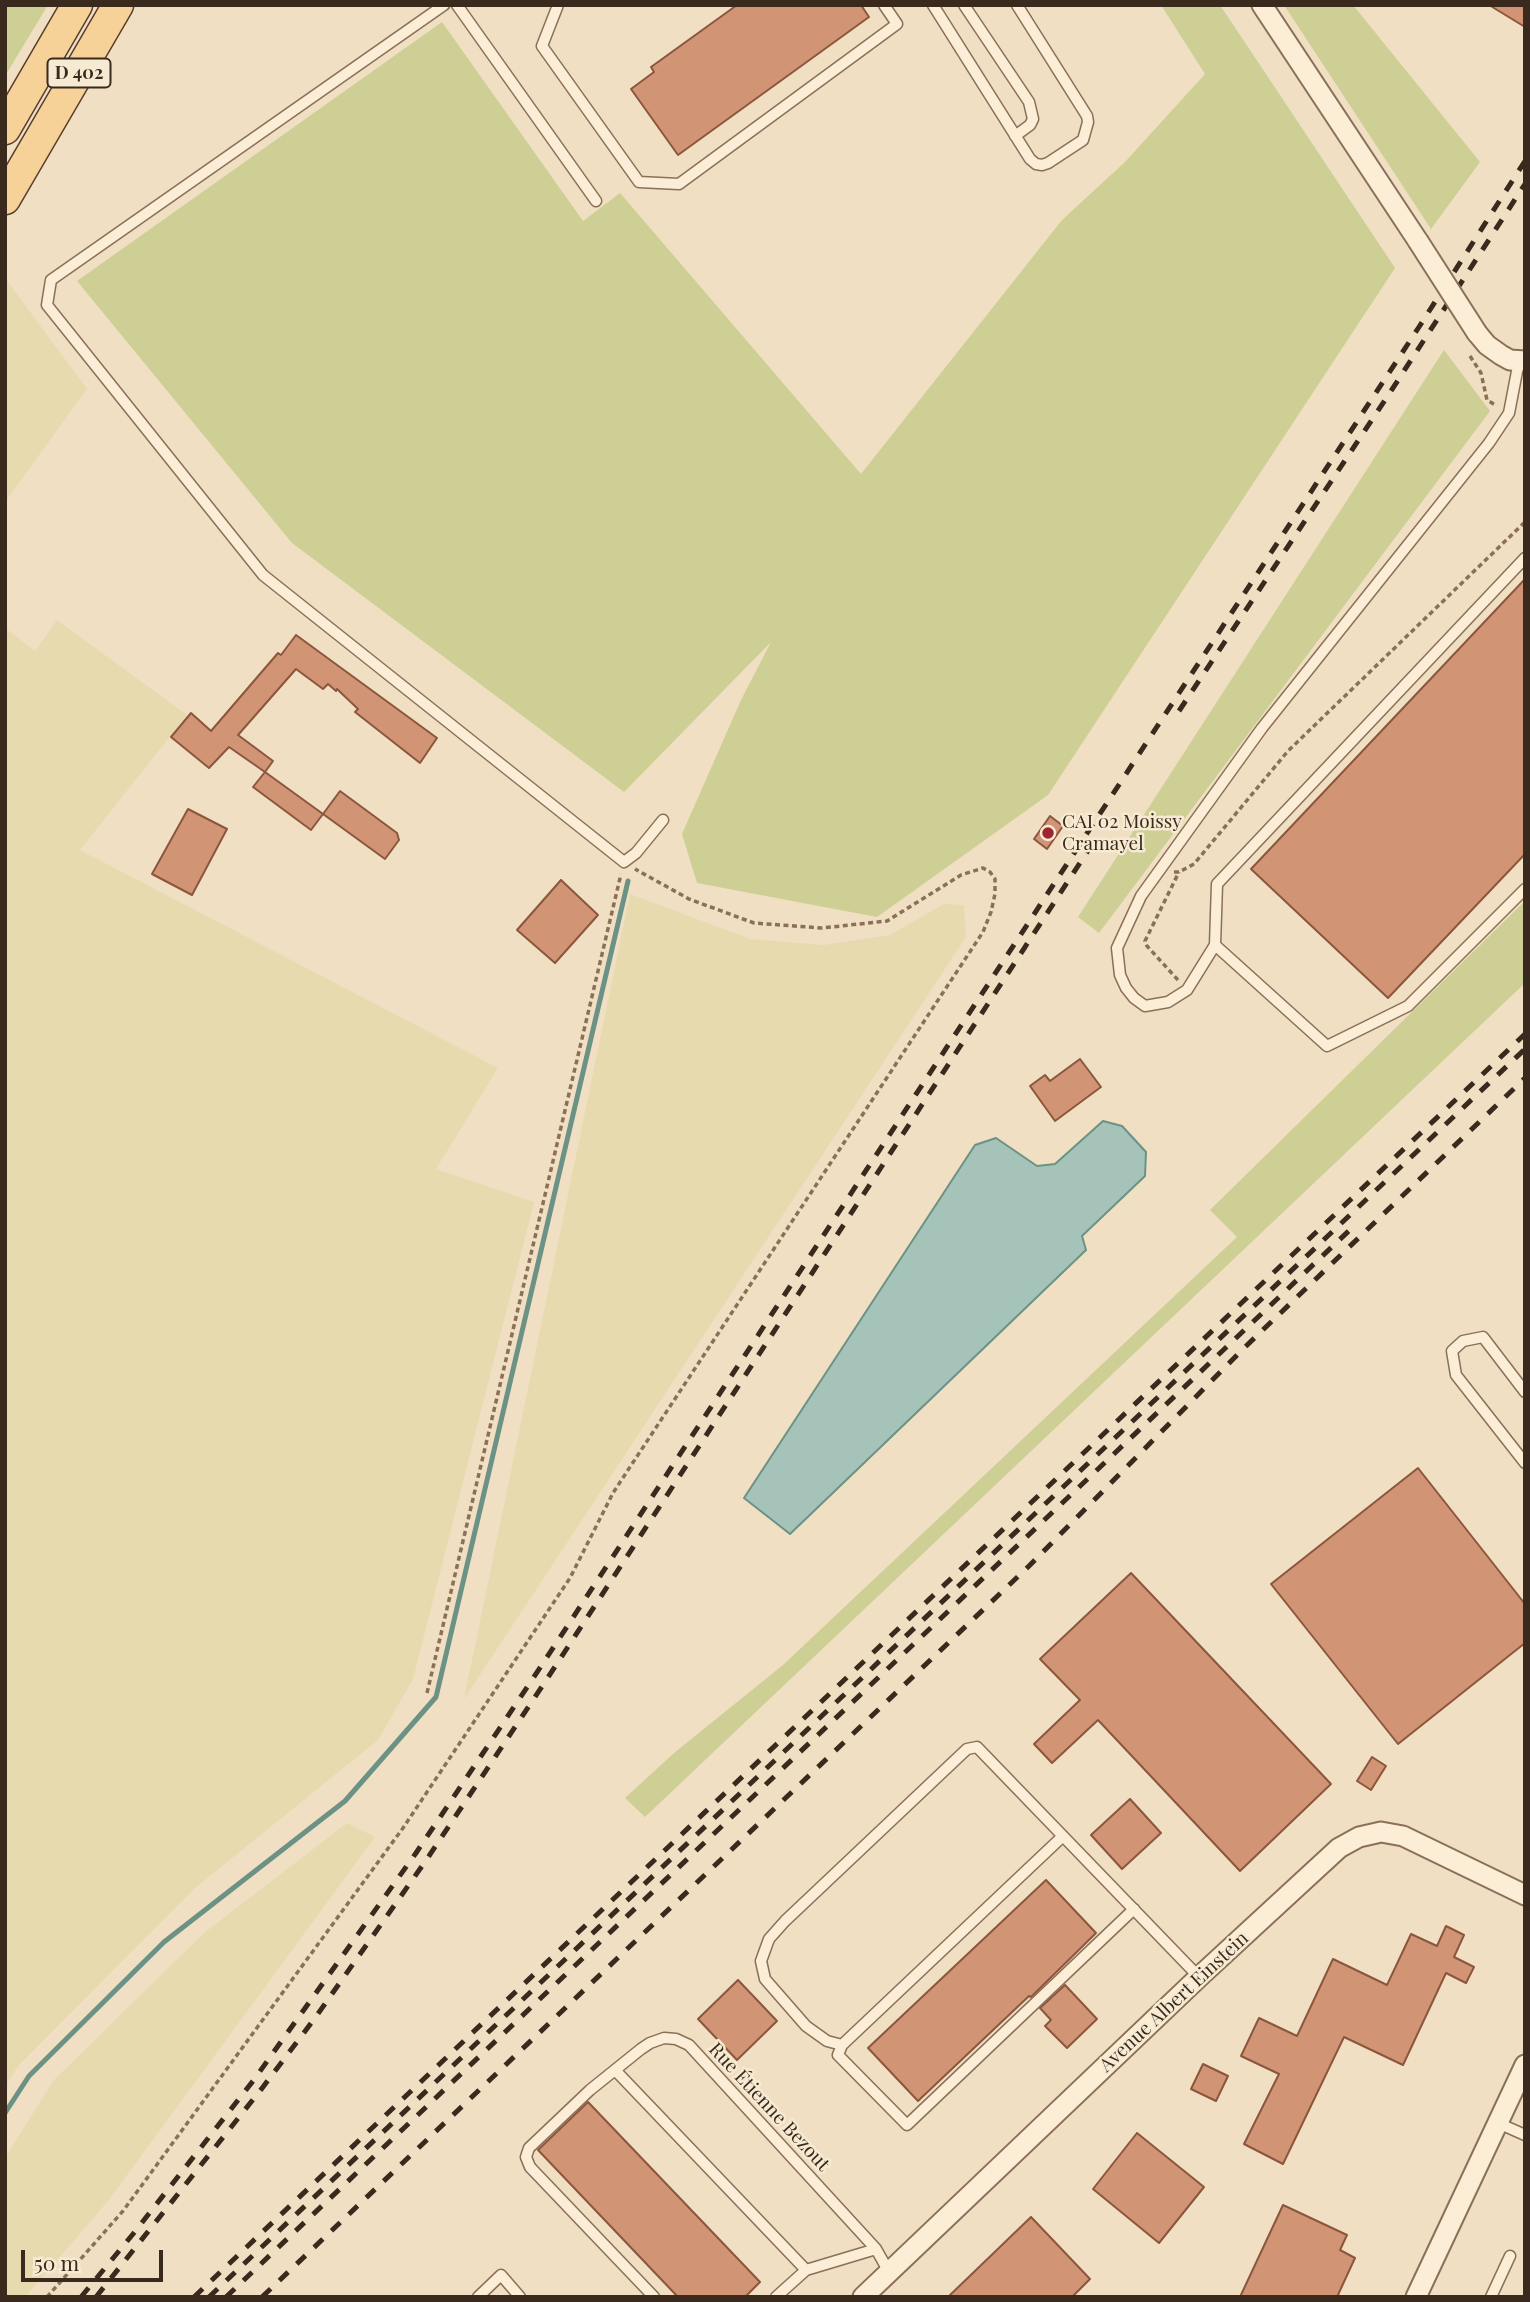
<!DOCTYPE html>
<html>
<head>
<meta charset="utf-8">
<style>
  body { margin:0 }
  #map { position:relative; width:1530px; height:2302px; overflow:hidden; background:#f0dfc2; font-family:"Playfair Display",serif }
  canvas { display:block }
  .frame { position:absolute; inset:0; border:7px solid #3a291d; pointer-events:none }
  .scale { position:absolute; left:21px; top:2250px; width:142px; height:32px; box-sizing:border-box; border:4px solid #3a291d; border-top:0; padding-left:9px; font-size:21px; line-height:24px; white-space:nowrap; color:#3a291d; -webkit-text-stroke:5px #f7ead2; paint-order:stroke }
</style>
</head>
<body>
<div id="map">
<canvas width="1530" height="2302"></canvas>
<div class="frame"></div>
<div class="scale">50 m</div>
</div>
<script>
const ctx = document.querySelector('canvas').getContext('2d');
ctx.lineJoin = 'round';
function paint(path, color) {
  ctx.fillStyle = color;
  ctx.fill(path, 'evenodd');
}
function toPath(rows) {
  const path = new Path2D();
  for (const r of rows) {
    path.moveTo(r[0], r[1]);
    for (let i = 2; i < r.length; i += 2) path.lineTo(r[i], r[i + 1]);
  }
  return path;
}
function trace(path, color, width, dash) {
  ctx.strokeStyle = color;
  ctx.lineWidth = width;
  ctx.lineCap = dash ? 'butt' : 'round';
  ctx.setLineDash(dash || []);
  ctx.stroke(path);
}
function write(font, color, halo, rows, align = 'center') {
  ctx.font = font + ' "Playfair Display",serif';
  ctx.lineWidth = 5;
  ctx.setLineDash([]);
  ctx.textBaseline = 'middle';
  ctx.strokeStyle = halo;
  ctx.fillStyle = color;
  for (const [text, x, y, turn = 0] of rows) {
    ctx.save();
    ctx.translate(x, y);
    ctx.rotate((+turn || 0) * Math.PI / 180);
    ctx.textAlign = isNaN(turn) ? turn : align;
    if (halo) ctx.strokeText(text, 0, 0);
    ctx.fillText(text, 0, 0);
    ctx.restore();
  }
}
paint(toPath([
  [5,278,87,389,5,502],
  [57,620,187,715,80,850,498,1068,436,1169,534,1202,413,1679,378,1740,195,1888,18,2066,5,2086,5,628,35,651],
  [630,894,750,939,824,945,890,935,944,904,964,905,966,937,464,1699],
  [347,1823,375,1837,108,2201,25,2297,5,2297,5,2158,54,2080,204,1933]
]), '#e7daaf');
paint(toPath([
  [5,5,48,5,5,76],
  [1161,5,1220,5,1395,268,1048,795,877,917,697,883,682,834,741,700,771,642,624,792,292,543,77,281,442,22,583,221,620,193,861,474,1062,220,1125,162,1205,74],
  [1284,5,1353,5,1480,162,1431,229],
  [1444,350,1490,411,1099,933,1078,917],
  [1525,901,1525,983,645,1817,625,1798,674,1753,783,1665,1237,1237,1210,1210]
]), '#cdcf95');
const water = toPath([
  [1103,1121,1122,1126,1146,1152,1145,1176,1082,1236,1086,1250,790,1534,744,1498,975,1145,996,1138,1037,1166,1055,1164,1103,1121]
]);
paint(water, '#a5c3b8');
trace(water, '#6b9285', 2);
trace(toPath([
  [5,2113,29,2076,164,1942,345,1801,436,1697,628,881]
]), '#6b9285', 5);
const building = toPath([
  [737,5,861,5,869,17,678,155,631,89,654,72,651,67,737,5],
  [1489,5,1525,5,1525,27,1489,5],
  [1525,579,1525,854,1388,998,1251,869,1525,579],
  [296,635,437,738,420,763,355,712,358,709,337,689,336,691,328,684,323,689,296,669,238,735,273,761,265,772,229,747,209,768,171,737,191,713,211,731,278,653,281,655,296,635],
  [265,772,323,814,311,830,253,787,265,772],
  [340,791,397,833,399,840,385,859,323,814,340,791],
  [188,809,227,829,192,895,152,874,188,809],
  [1050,816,1063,826,1047,849,1034,839,1050,816],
  [561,880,598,915,555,963,517,930,561,880],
  [1080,1059,1101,1087,1055,1121,1030,1086,1045,1075,1050,1081,1080,1059],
  [1418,1468,1525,1604,1525,1643,1398,1744,1271,1584,1418,1468],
  [1131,1573,1331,1784,1240,1871,1098,1720,1052,1763,1034,1744,1080,1700,1040,1659,1131,1573],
  [1372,1757,1386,1766,1371,1790,1357,1781,1372,1757],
  [1130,1799,1161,1833,1122,1869,1091,1835,1130,1799],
  [1046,1880,1096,1933,1031,1997,1029,1996,918,2101,868,2048,1046,1880],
  [1446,1926,1464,1935,1454,1957,1474,1967,1466,1983,1446,1973,1403,2065,1344,2037,1283,2164,1244,2144,1279,2074,1241,2056,1259,2018,1297,2036,1333,1959,1387,1985,1411,1934,1437,1946,1446,1926],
  [738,1980,777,2021,737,2060,698,2019,738,1980],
  [1065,1985,1097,2019,1067,2048,1045,2026,1051,2020,1040,2008,1065,1985],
  [1203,2064,1228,2076,1216,2101,1191,2089,1203,2064],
  [588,2102,760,2282,745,2297,678,2297,538,2150,588,2102],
  [1137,2133,1204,2187,1159,2243,1093,2189,1137,2133],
  [1283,2205,1347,2235,1340,2250,1355,2258,1337,2297,1240,2297,1283,2205],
  [1031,2217,1090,2279,1072,2297,948,2297,1031,2217]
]);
paint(building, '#d19576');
trace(building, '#8c563d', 2);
const lane = toPath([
  [444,5,51,280,47,305,263,575,624,862,636,853,663,820],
  [457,5,596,201],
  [558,5,542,46,639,182,679,184,897,24,884,5],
  [933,5,1030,159,1036,164,1042,165,1048,163,1083,140,1088,122,1087,116,1017,5],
  [964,5,1029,102,1033,119,1030,125,1015,136],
  [1525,558,1217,884,1215,945,1327,1046,1408,1006,1525,889],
  [1215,945,1187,990,1168,1002,1145,1006,1134,998,1126,988,1120,975,1117,948,1141,896,1262,728,1489,443,1509,413,1519,361],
  [1525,1392,1483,1337,1463,1341,1452,1351,1456,1375,1525,1463],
  [1063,1836,842,2045,838,2055,907,2125,1134,1909],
  [842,2045,827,2041,806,2026,765,1979,761,1961,769,1939,785,1921,967,1749,977,1747,1199,1977],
  [615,2070,806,2270],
  [1498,2123,1525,2135],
  [478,2297,501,2275,520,2297],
  [654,2297,530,2167,526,2157,529,2148,590,2090,641,2049,650,2043,664,2038,676,2039,689,2045,876,2249,889,2272],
  [776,2297,806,2270,876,2249],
  [1491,2297,1510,2256]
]);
const street = toPath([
  [1262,5,1418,241],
  [1477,333,1487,345,1501,355,1510,360,1525,361],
  [863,2297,1199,1977,1339,1848,1359,1837,1381,1832,1403,1836,1525,1895],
  [1416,2297,1525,2065]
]);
const primary = toPath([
  [5,129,77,5],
  [5,199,118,5]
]);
trace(lane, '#8b7058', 13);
trace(street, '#8b7058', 23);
trace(primary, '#593e2d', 33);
trace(toPath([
  [1470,356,1481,373,1487,400,1497,406],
  [1174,872,1179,872,1194,864,1288,751,1525,522],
  [1178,980,1147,946,1145,941,1179,872],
  [427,1693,621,874],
  [47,2297,123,2211,403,1828,570,1578,613,1493,630,1467,983,932,991,912,995,894,995,879,990,872,983,868,961,875,887,921,822,928,754,923,689,899,635,869]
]), '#8b7058', 3.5, [5, 3.5]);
trace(lane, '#fbedd6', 10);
trace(street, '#fbedd6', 19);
trace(primary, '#f6d298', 30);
trace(toPath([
  [1179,711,1391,391,1525,184],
  [81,2297,133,2234,253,2081,416,1853,532,1680,1419,327,1525,161],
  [96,2297,263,2087,315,2018,427,1859,543,1685,1091,846],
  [194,2297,1525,1034],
  [209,2297,1525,1049],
  [226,2297,1355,1225],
  [262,2297,1029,1566,1243,1349,1525,1078]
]), '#3a291d', 5, [12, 12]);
const streetBridge = toPath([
  [1418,241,1477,333]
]);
trace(streetBridge, '#8b7058', 23, []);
trace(streetBridge, '#fbedd6', 19);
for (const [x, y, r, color] of [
  [1048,833,7,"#9e252f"]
]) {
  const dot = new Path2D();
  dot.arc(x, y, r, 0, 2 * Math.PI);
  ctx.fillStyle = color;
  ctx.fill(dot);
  trace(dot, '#f7ead2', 2.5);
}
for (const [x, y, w] of [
  [79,73,63]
]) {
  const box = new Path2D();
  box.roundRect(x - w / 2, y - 14.5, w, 29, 5);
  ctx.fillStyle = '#f7ead2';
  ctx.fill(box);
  trace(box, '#3a291d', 2);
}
write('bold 18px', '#3a291d', null, [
  ["D 402",79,73]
]);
write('19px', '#3a291d', '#f7ead2', [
  ["CAI 02 Moissy",1062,822],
  ["Cramayel",1062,844]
], 'left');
write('19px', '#3a291d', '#f7ead2', [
  ["Avenue Albert Einstein",1174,2002,-43],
  ["Rue Étienne Bezout",769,2107,47]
]);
</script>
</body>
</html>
